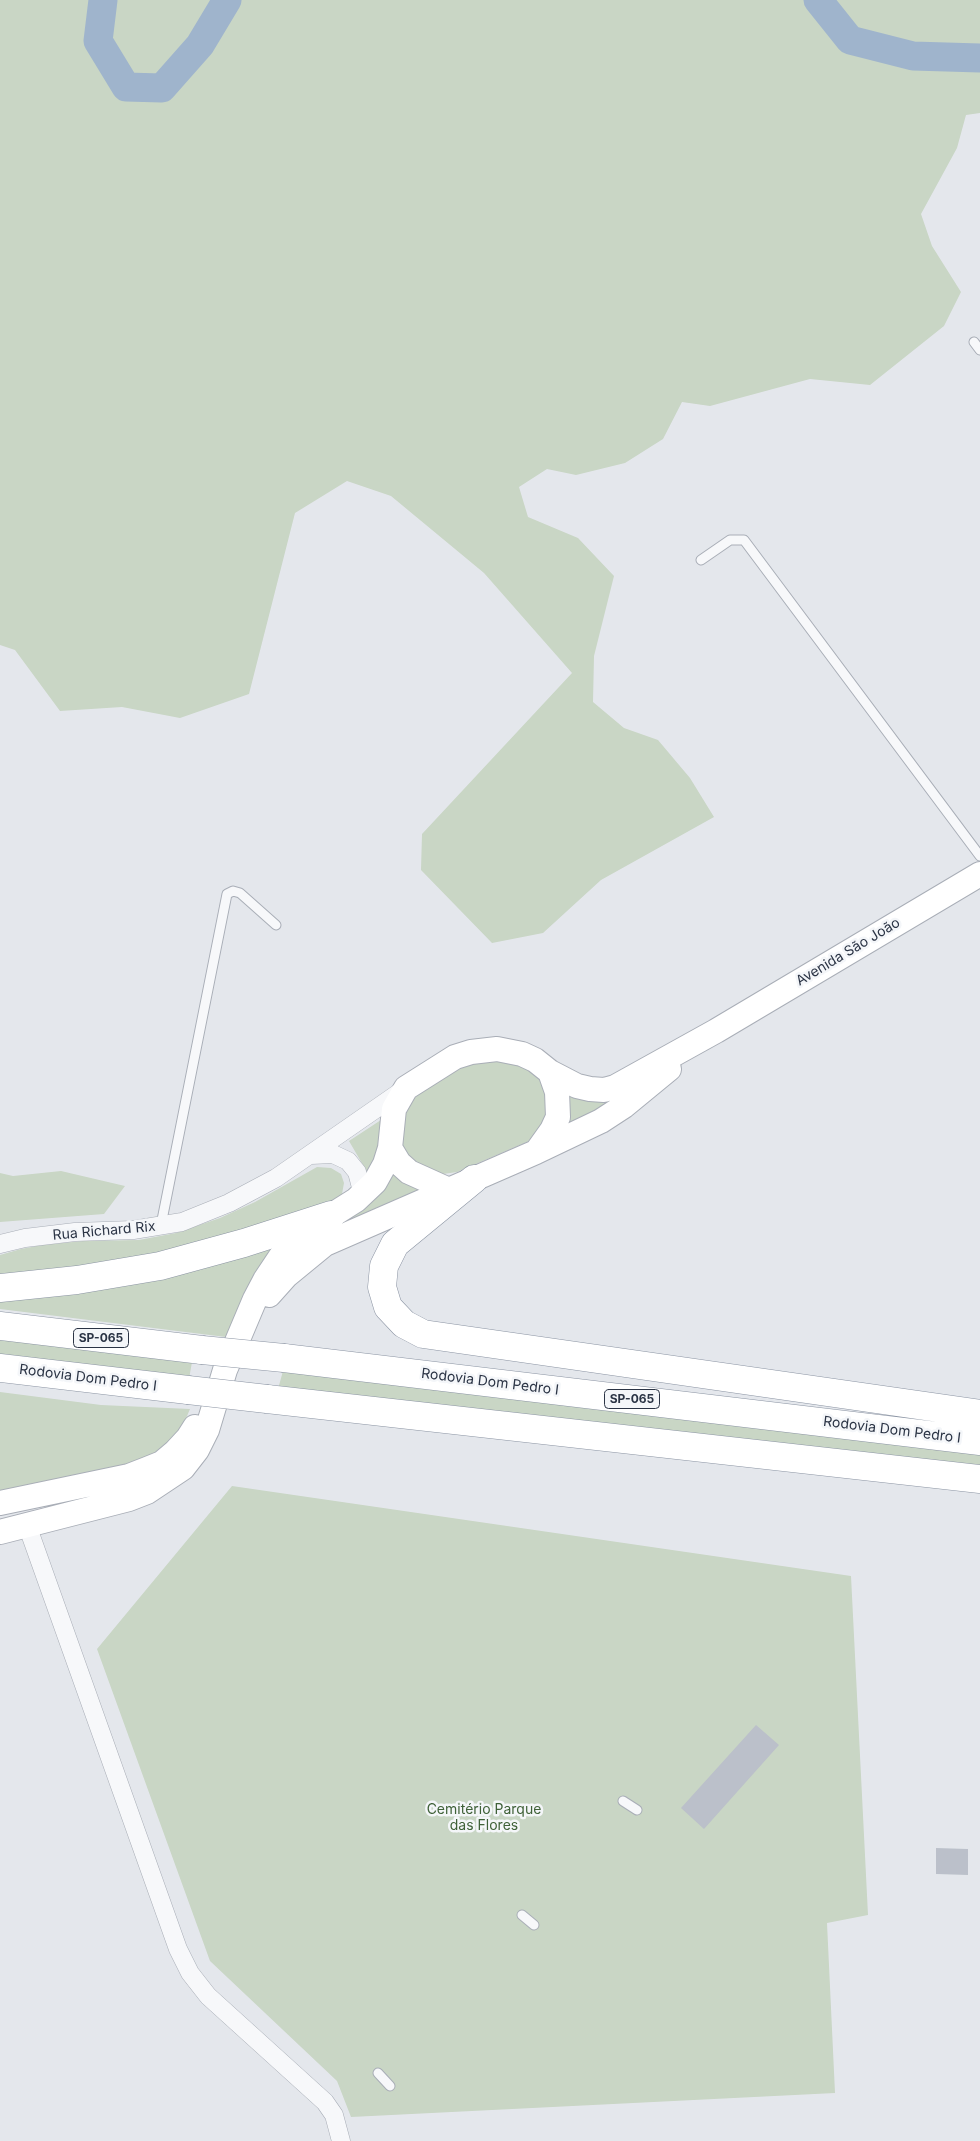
<!DOCTYPE html>
<html>
<head>
<meta charset="utf-8">
<style>
  body { margin:0 }
  canvas { display:block; background:#e4e7ec }
</style>
</head>
<body>
<canvas width="980" height="2141"></canvas>
<script>
const ctx = document.querySelector('canvas').getContext('2d');
ctx.lineJoin = 'round';
function paint(path, color) {
  ctx.fillStyle = color;
  ctx.fill(path, 'evenodd');
}
function toPath(rows) {
  const path = new Path2D();
  for (const r of rows) {
    path.moveTo(r[0], r[1]);
    for (let i = 2; i < r.length; i += 2) path.lineTo(r[i], r[i + 1]);
  }
  return path;
}
function trace(path, color, width, dash) {
  ctx.strokeStyle = color;
  ctx.lineWidth = width;
  ctx.lineCap = dash ? 'butt' : 'round';
  ctx.setLineDash(dash || []);
  ctx.stroke(path);
}
function write(font, color, halo, rows, align = 'center') {
  ctx.font = font + ' Inter,sans-serif';
  ctx.lineWidth = 5;
  ctx.setLineDash([]);
  ctx.textBaseline = 'middle';
  ctx.strokeStyle = halo;
  ctx.fillStyle = color;
  for (const [text, x, y, turn = 0] of rows) {
    ctx.save();
    ctx.translate(x, y);
    ctx.rotate((+turn || 0) * Math.PI / 180);
    ctx.textAlign = isNaN(turn) ? turn : align;
    if (halo) ctx.strokeText(text, 0, 0);
    ctx.fillText(text, 0, 0);
    ctx.restore();
  }
}
paint(toPath([
  [0,0,980,0,980,113,966,115,957,148,921,214,932,246,961,292,944,326,870,385,810,379,710,406,682,402,663,439,625,463,576,475,547,469,519,487,528,517,578,538,614,576,594,656,593,702,624,728,658,740,690,778,714,817,601,880,543,933,492,943,421,870,422,834,572,673,484,573,391,496,347,481,295,513,249,694,180,718,122,707,60,711,15,650,0,645],
  [479,1058,519,1064,530,1070,539,1078,546,1092,546,1117,535,1136,527,1142,457,1172,443,1174,429,1171,408,1156,403,1148,400,1136,400,1122,411,1098,423,1087],
  [566,1091,627,1096,566,1129],
  [384,1118,378,1156,370,1177,349,1141],
  [317,1167,331,1168,341,1174,344,1183,342,1194,336,1201,216,1243,0,1284,0,1255,21,1249,42,1245,83,1241,139,1240,176,1233,220,1218,255,1202],
  [61,1171,125,1186,104,1214,0,1222,0,1173,13,1176],
  [394,1172,429,1190,296,1249],
  [280,1242,247,1290,226,1337,0,1309,0,1297],
  [0,1337,192,1362,189,1379,0,1358],
  [283,1371,980,1448,980,1471,278,1389],
  [0,1392,101,1405,190,1409,181,1430,172,1442,149,1459,0,1493],
  [232,1486,851,1576,868,1915,827,1923,835,2093,351,2117,337,2081,210,1961,97,1649]
]), '#c9d6c5');
trace(toPath([
  [103,0,98,41,126,87,162,88,200,45,227,0],
  [818,0,850,40,913,56,980,58]
]), '#9fb4cc', 29);
paint(toPath([
  [756,1725,779,1745,704,1829,681,1808],
  [936,1848,968,1849,968,1875,936,1874]
]), '#bbc0ca');
const service = toPath([
  [974,342,980,350],
  [701,560,730,540,744,540,980,856],
  [161,1225,227,894,233,891,240,893,276,925],
  [623,1801,637,1810],
  [522,1915,534,1925],
  [378,2073,390,2086]
]);
const minor = toPath([
  [311,1155,333,1154,348,1161,357,1172,363,1195],
  [0,1244,25,1238,75,1232,133,1230,182,1222,229,1203,276,1178,403,1090],
  [27,1525,178,1949,190,1973,208,1996,325,2102,334,2115,341,2141]
]);
const secondary = toPath([
  [390,1148,399,1163,409,1172,449,1190],
  [537,1151,552,1130,558,1117,557,1092,550,1072],
  [269,1295,286,1276,325,1244,536,1152,601,1121,624,1106,669,1069],
  [0,1503,129,1476,147,1469,162,1463,175,1452,188,1438,195,1427],
  [0,1532,129,1499,147,1492,183,1468,197,1450,207,1430,225,1370,255,1299,265,1280,281,1256,299,1236,356,1200,375,1182,385,1164,390,1148,394,1109,406,1088,455,1057,471,1052,497,1049,522,1054,535,1060,550,1072,577,1086,590,1089,604,1090,615,1087,716,1031,980,874]
]);
const motorway = toPath([
  [474,1179,395,1244,384,1266,382,1287,388,1307,404,1324,423,1334,980,1414],
  [0,1288,77,1280,160,1266,244,1243,331,1215],
  [0,1326,202,1350],
  [284,1358,980,1441],
  [0,1368,188,1390],
  [267,1399,980,1479]
]);
trace(service, '#a9aeb7', 11);
trace(minor, '#a9aeb7', 19);
trace(secondary, '#a9aeb7', 26);
trace(motorway, '#8b94a3', 29);
trace(service, '#f7f8fa', 9);
trace(minor, '#f7f8fa', 18);
trace(secondary, '#fff', 24);
trace(motorway, '#fff', 28);
const motorwayBridge = toPath([
  [202,1350,284,1358],
  [188,1390,267,1399]
]);
trace(motorwayBridge, '#8b94a3', 29, []);
trace(motorwayBridge, '#fff', 28);
for (const [x, y, w] of [
  [101,1338,55],
  [632,1399,55]
]) {
  const box = new Path2D();
  box.roundRect(x - w / 2, y - 9.5, w, 19, 4);
  ctx.fillStyle = '#f4f6f9';
  ctx.fill(box);
  trace(box, '#2b3445', 1);
}
write('bold 12px', '#2b3445', null, [
  ["SP-065",101,1338],
  ["SP-065",632,1399]
]);
write('14px', '#2b3445', '#f4f6f9', [
  ["Avenida São João",848,952,-31],
  ["Rua Richard Rix",104,1231,-5],
  ["Rodovia Dom Pedro I",88,1378,7],
  ["Rodovia Dom Pedro I",490,1382,7],
  ["Rodovia Dom Pedro I",892,1430,7]
]);
write('14px', '#3f6138', '#f4f6f9', [
  ["Cemitério Parque",484,1810],
  ["das Flores",484,1826]
]);
</script>
</body>
</html>
